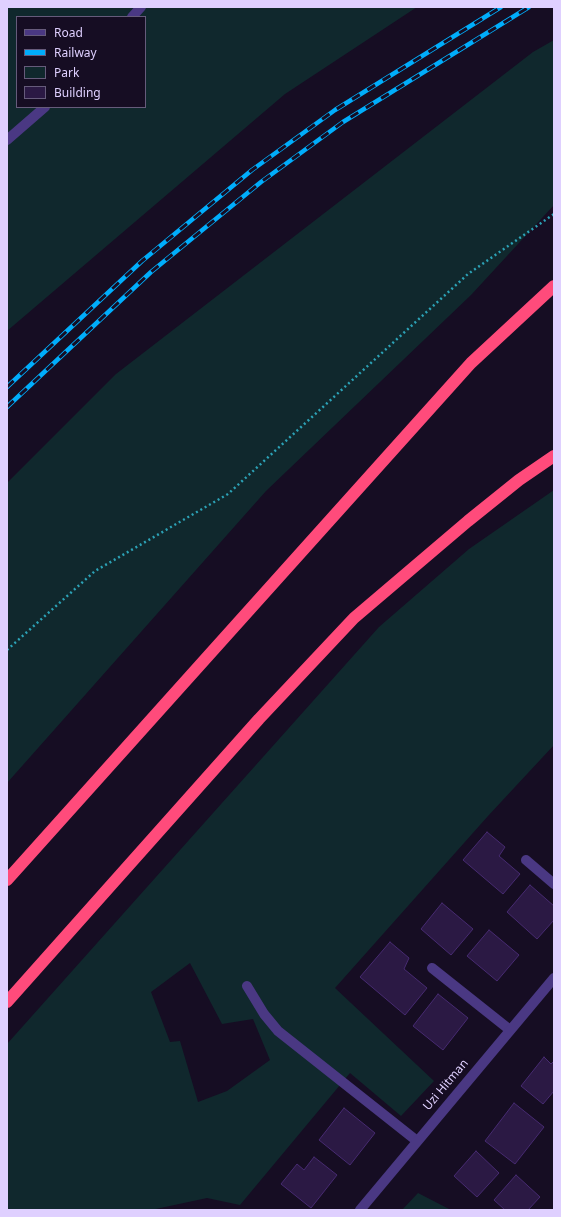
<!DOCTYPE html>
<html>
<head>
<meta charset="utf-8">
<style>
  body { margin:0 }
  #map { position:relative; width:561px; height:1217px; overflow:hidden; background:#160d23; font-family:"Noto Sans",sans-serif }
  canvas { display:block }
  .frame { position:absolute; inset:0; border:8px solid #dfd0ff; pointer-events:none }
  .legend { position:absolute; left:16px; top:16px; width:130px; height:92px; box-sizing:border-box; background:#160d23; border:1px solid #665b7b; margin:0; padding:5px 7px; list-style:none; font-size:12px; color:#dfd0ff }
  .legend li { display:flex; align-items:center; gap:8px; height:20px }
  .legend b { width:20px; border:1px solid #665b7b }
</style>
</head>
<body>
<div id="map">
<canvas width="561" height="1217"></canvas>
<div class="frame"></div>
<ul class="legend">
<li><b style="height:5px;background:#4a3883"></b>Road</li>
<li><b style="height:5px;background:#00adfb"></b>Railway</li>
<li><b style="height:11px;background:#10282d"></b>Park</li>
<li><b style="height:11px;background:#2b1944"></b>Building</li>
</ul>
</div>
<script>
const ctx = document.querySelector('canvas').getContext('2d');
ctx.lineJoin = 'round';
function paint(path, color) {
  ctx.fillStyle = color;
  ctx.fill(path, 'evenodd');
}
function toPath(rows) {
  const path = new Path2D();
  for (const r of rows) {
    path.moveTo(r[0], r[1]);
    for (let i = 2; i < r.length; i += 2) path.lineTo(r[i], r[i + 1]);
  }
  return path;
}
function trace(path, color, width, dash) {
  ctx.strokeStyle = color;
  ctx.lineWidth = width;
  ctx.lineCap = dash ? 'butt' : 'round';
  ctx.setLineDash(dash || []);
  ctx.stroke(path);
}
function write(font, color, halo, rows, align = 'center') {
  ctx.font = font + ' "Noto Sans",sans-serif';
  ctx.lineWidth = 4;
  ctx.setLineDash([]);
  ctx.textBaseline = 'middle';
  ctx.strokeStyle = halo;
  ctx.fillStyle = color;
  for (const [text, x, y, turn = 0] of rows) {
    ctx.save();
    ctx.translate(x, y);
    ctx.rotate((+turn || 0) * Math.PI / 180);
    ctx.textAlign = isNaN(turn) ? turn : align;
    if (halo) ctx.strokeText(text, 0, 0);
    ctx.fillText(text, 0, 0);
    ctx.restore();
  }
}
paint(toPath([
  [7,7,417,7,285,94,7,331],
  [17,17,145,17,145,107,17,107],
  [554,40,554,205,471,295,266,491,7,783,7,483,116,374,533,52],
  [554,490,554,745,488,816,335,988,434,1081,401,1116,350,1073,240,1205,207,1198,151,1210,7,1210,7,1044,379,627,469,549],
  [190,963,222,1024,253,1019,270,1060,227,1091,198,1102,180,1041,170,1042,151,992],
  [418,1193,451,1210,402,1210]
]), '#10282d');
const building = toPath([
  [487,832,505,847,499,856,520,874,503,894,463,860,487,832],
  [530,885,554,906,554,920,537,939,507,912,530,885],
  [442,903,473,929,451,955,421,929,442,903],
  [489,930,519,955,497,981,467,956,489,930],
  [390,942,409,958,404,969,427,988,405,1015,360,977,390,942],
  [438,994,468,1018,443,1050,413,1026,438,994],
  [544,1057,551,1064,554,1061,554,1091,543,1104,521,1086,544,1057],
  [514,1103,544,1127,515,1164,485,1141,514,1103],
  [344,1108,375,1133,350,1165,319,1140,344,1108],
  [476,1151,499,1173,477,1197,454,1176,476,1151],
  [314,1157,337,1175,311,1208,281,1184,297,1164,304,1170,314,1157],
  [516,1175,540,1197,528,1210,505,1210,494,1200,516,1175]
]);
paint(building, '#2b1944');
trace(building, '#472b71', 1);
trace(toPath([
  [7,650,95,571,228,494,468,274,554,214]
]), '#2ca2b6', 2.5, [2, 3]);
trace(toPath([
  [132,17,141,7],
  [7,140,45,107],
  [526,860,554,884],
  [432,968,510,1030],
  [247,986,264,1014,278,1031,417,1141]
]), '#4a3883', 10);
trace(toPath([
  [360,1210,554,978]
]), '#4a3883', 10);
trace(toPath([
  [7,880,471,363,554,286],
  [7,1002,259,719,354,618,468,521,519,480,554,456]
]), '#ff4b7b', 12);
const rail = toPath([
  [7,387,142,261,252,170,335,110,501,7],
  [7,407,151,272,261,182,343,122,529,7]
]);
trace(rail, '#00adfb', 4.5);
trace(rail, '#160d23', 3, [9]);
write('12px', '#dfd0ff', '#160d23', [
  ["Uzi Hitman",446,1085,-50]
]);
</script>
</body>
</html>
